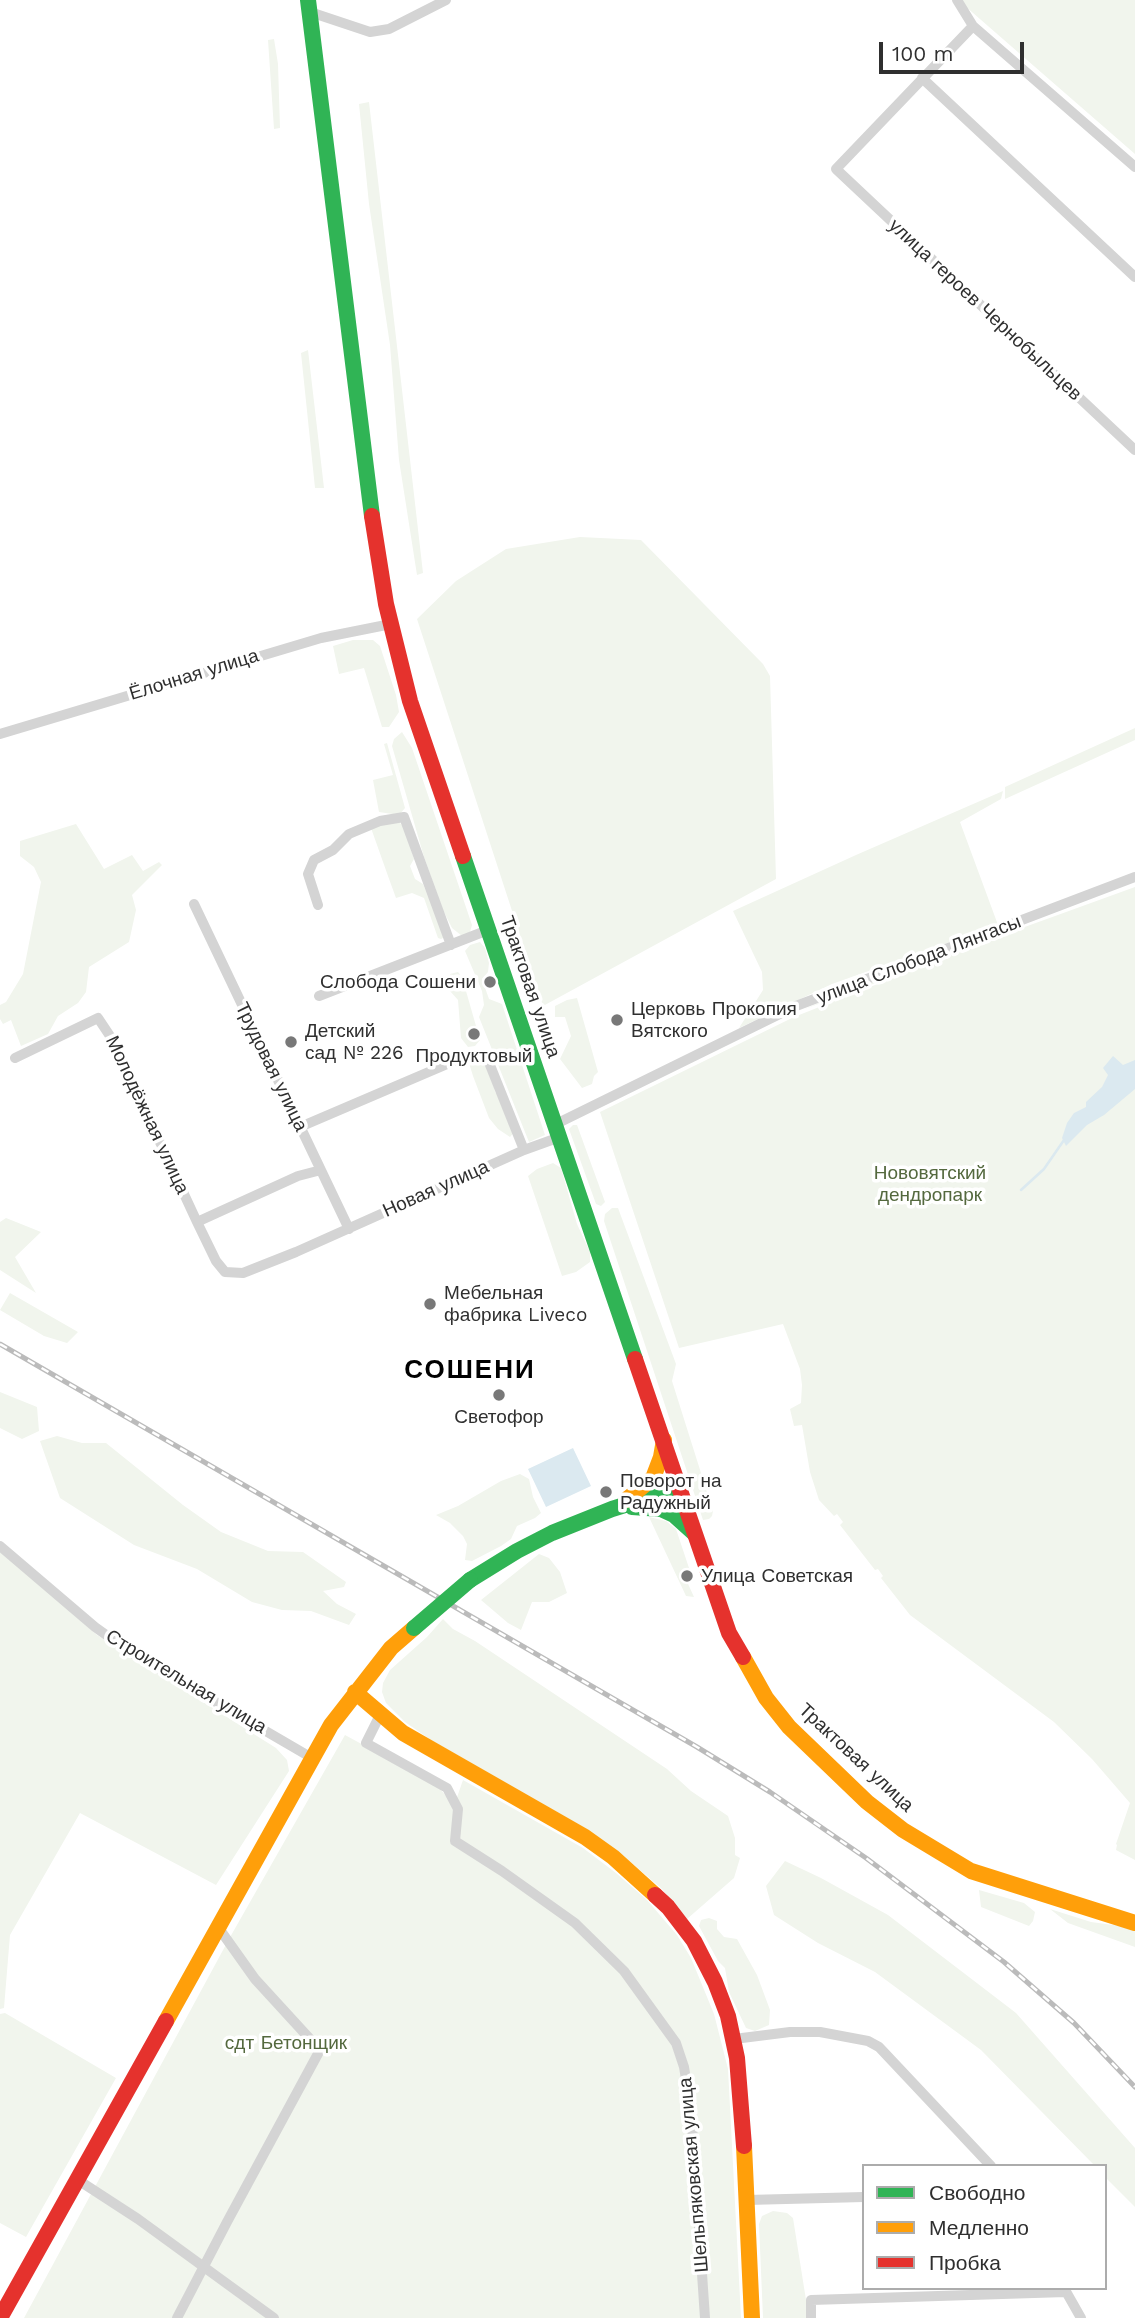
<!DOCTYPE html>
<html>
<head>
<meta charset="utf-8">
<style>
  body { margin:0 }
  #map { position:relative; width:1135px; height:2318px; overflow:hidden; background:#fff; font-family:"Work Sans",sans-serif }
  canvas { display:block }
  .legend { position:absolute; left:862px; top:2164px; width:245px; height:126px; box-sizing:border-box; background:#fff; border:2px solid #acacac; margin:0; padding:9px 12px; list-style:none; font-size:21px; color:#2f2f2f }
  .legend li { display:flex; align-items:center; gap:14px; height:35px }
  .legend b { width:35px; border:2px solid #acacac }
  .scale { position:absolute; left:879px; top:42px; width:145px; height:32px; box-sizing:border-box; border:4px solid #2f2f2f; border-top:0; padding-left:9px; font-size:21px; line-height:24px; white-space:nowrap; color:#2f2f2f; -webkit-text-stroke:5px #fff; paint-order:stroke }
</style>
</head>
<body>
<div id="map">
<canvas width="1135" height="2318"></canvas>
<ul class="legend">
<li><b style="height:9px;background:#30b455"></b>Свободно</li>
<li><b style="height:9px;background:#ff9f0a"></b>Медленно</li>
<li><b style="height:9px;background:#e5322d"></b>Пробка</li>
</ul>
<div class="scale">100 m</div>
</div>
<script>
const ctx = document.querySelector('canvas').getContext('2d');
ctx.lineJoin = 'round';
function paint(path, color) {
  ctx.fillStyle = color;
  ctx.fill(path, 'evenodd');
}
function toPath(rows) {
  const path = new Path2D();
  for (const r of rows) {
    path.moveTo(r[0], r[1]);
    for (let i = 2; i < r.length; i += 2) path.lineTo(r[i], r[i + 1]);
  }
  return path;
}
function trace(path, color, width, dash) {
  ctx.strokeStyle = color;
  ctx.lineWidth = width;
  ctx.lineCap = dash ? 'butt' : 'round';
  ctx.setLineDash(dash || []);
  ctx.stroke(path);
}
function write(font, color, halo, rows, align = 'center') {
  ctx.font = font + ' "Work Sans",sans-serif';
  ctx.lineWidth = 7;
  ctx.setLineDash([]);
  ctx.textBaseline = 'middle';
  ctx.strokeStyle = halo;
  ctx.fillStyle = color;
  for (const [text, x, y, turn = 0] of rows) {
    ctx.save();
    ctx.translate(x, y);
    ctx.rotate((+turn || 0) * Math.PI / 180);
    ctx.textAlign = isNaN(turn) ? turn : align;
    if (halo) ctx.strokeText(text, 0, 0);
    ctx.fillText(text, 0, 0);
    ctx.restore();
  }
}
paint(toPath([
  [960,0,1135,0,1135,154,965,6],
  [274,39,278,64,280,128,274,129,268,40],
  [369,102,423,573,417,575,399,460,390,345,369,204,359,104],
  [308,350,324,488,315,488,301,353],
  [580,537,641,540,763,664,770,676,776,879,543,1006,417,619,456,581,506,549],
  [353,640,373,640,380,646,396,695,399,712,389,727,382,727,364,668,339,674,333,646],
  [1135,728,1135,740,1005,799,1005,787],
  [402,732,412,748,472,925,470,932,462,936,452,928,443,910,424,857,392,746,394,739],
  [387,743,405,808,399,815,379,812,373,780,393,775,384,744],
  [1003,791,1001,799,960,822,998,925,832,984,739,1028,763,990,762,972,733,911,856,855],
  [397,820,404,827,414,859,410,866,415,879,423,884,445,937,441,939,438,938,424,898,412,893,396,898,388,876,371,828],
  [76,824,104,869,132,855,143,871,159,862,162,865,132,895,136,910,129,942,89,967,86,992,78,1003,58,1016,48,1034,21,1046,11,1020,3,1024,0,1019,0,1005,6,1002,23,974,41,882,34,867,20,856,20,841],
  [1135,887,1135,1860,1116,1850,1117,1845,1116,1844,1130,1803,1092,1759,1054,1722,910,1615,881,1578,883,1576,878,1569,875,1570,840,1525,843,1522,837,1514,834,1516,819,1500,810,1472,802,1425,794,1426,790,1409,801,1403,802,1385,800,1369,783,1324,679,1348,600,1112,794,1017,941,959,802,1010,851,990],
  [480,942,485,948,489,963,488,972,482,979,489,999,502,1004,545,1135,529,1142,479,1017,484,1005,482,991,465,951,470,945],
  [458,972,462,977,480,1040,475,1046,468,1047,461,1038,458,1000,450,991,450,974],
  [577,998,598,1072,594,1076,592,1084,582,1088,560,1059,571,1036,565,1017,555,1017,555,1006,567,1000],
  [484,1060,491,1073,495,1092,503,1101,516,1130,510,1137,498,1129,489,1118,473,1076,469,1063],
  [573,1125,577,1125,605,1202,601,1206,596,1204,569,1129],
  [553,1163,561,1168,577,1224,590,1252,590,1262,576,1272,562,1276,528,1176,537,1169],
  [612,1208,618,1208,676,1364,672,1381,713,1511,712,1516,709,1519,703,1520,604,1221,605,1214],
  [6,1218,41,1232,15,1257,36,1293,0,1270,0,1222],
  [10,1293,78,1332,67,1343,44,1336,0,1310],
  [0,1392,37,1407,39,1431,22,1439,0,1428],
  [57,1436,82,1443,106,1443,183,1505,221,1532,268,1551,303,1552,346,1582,344,1587,323,1591,337,1604,356,1614,349,1625,311,1611,282,1610,252,1602,197,1569,134,1545,60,1498,40,1441],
  [520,1474,529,1479,533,1497,541,1513,535,1518,517,1526,511,1539,501,1546,472,1561,465,1560,467,1544,463,1536,450,1523,436,1515,458,1506,501,1481],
  [649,1517,666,1521,676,1529,690,1571,684,1575,694,1597,686,1596],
  [0,1550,97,1635,276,1748,287,1760,289,1771,216,1885,80,1813,10,1935,4,2008,0,2009],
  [539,1554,549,1558,560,1572,567,1593,549,1602,532,1602,521,1630,508,1623,481,1600],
  [443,1619,453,1629,475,1641,667,1769,691,1791,728,1816,735,1838,735,1855,740,1858,734,1878,687,1919,662,1889,619,1852,566,1818,431,1740,405,1722,386,1703,382,1692,383,1683,390,1670,427,1637],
  [345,1735,437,1785,454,1806,463,1780,583,1848,616,1873,647,1900,677,1935,691,1958,714,2014,728,2069,741,2318,24,2318,229,1939],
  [785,1861,821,1878,888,1915,1016,2013,1135,2148,1135,2207,1105,2177,1105,2166,1095,2166,981,2050,875,1972,818,1943,774,1915,766,1886],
  [979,1890,1024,1903,1035,1912,1033,1921,1029,1926,981,1907],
  [1050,1909,1091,1922,1135,1928,1135,1947,1068,1923],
  [709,1918,717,1921,717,1929,724,1937,737,1939,757,1975,770,2010,769,2025,755,2031,746,2028,729,1992,725,1968,718,1961,699,1926,701,1920],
  [5,2013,116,2078,26,2237,0,2223,0,2014],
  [773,2211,787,2213,793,2218,806,2300,806,2318,763,2318,759,2224,762,2216]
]), '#f1f5ed');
paint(toPath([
  [1113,1056,1123,1065,1135,1060,1135,1089,1104,1115,1087,1125,1066,1146,1062,1138,1067,1123,1074,1113,1086,1107,1086,1102,1102,1087,1108,1075,1103,1068],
  [573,1448,591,1486,546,1507,528,1469]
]), '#dbe9f0');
trace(toPath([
  [1021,1190,1044,1169,1064,1140]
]), '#dbe9f0', 2.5);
trace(toPath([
  [957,0,973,26,1135,167],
  [310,12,370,32,389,29,446,0],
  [973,26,836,169,1135,450],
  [922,78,1135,277],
  [0,734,321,638,391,624],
  [194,904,349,1229],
  [318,905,308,874,314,860,333,850,349,834,380,821,404,817,451,945],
  [319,996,488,930],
  [15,1058,98,1018,112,1039,197,1222,216,1261,225,1272,243,1273,296,1252,524,1150],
  [556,1124,796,1006,1135,877],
  [300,1127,459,1059,486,1055,524,1150,560,1137],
  [197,1222,298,1176,321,1170],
  [0,1546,95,1627,130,1652,312,1758],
  [380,1715,366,1743,447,1788,458,1809,455,1841,502,1871,575,1923,624,1971,676,2043,684,2067,691,2110,705,2318],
  [734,2039,790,2032,820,2032,868,2041,879,2047,991,2166],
  [78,2180,138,2219,274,2318],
  [747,2200,864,2197],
  [1064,2288,1081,2318],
  [177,2318,227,2222,320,2050,255,1979,218,1927],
  [811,2318,811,2300,1066,2292]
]), '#d4d4d4', 10);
trace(toPath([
  [308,0,372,516],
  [463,856,635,1359],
  [632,1507,661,1509,674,1515,694,1533],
  [470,1580,517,1551,552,1533,612,1509,679,1488]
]), '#30b455', 16);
trace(toPath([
  [626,1500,653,1478,661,1457,664,1440],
  [743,1657,766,1698,789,1727,867,1802,903,1830,971,1871,1135,1923],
  [355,1692,403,1733,585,1837,613,1857,655,1895],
  [166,2021,331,1725,391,1648,414,1628],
  [744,2146,752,2318]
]), '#ff9f0a', 16);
trace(toPath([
  [372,516,386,604,410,701,463,856],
  [635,1359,729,1633,743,1657],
  [655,1895,668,1907,694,1941,715,1982,728,2016,737,2058,744,2146],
  [0,2318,166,2021]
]), '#e5322d', 16);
const rail = toPath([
  [0,1344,697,1747,770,1792,866,1858,1004,1962,1074,2023,1135,2087]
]);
trace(rail, '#bbb', 5);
trace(rail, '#fff', 2.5, [8]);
trace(toPath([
  [414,1628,470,1580]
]), '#30b455', 16);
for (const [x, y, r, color] of [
  [490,982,7,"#787878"],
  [617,1020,7,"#787878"],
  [474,1034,7,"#787878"],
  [291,1042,7,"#787878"],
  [430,1304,7,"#787878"],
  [499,1395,7,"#787878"],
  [606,1492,7,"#787878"],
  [687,1576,7,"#787878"]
]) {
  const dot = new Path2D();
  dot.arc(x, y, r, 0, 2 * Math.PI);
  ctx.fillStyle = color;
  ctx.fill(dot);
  trace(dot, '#fff', 2.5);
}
write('19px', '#2f2f2f', '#fff', [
  ["улица героев Чернобыльцев",985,310,43],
  ["Ёлочная улица",194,675,-17],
  ["улица Слобода Лянгасы",919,960,-21],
  ["Трактовая улица",530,987,71],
  ["Трудовая улица",271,1067,64],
  ["Молодёжная улица",147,1115,65],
  ["Новая улица",436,1189,-24],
  ["Строительная улица",186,1682,31],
  ["Трактовая улица",856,1758,43],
  ["Шельпяковская улица",694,2175,-95]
]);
write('19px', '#2f2f2f', '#fff', [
  ["Слобода Сошени",476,982,"right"],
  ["Церковь Прокопия",631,1009],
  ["Вятского",631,1031],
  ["Детский",305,1031],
  ["сад № 226",305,1053],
  ["Продуктовый",474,1056,"center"],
  ["Мебельная",444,1293],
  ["фабрика Liveco",444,1315],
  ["Светофор",499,1417,"center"],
  ["Поворот на",620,1481],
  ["Радужный",620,1503],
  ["Улица Советская",701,1576]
], 'left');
write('19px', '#54693e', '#fff', [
  ["Нововятский",930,1173],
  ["дендропарк",930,1195],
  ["сдт Бетонщик",286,2043]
]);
ctx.letterSpacing = '2px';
write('bold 26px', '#000', '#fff', [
  ["СОШЕНИ",470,1370]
]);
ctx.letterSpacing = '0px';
</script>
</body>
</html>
